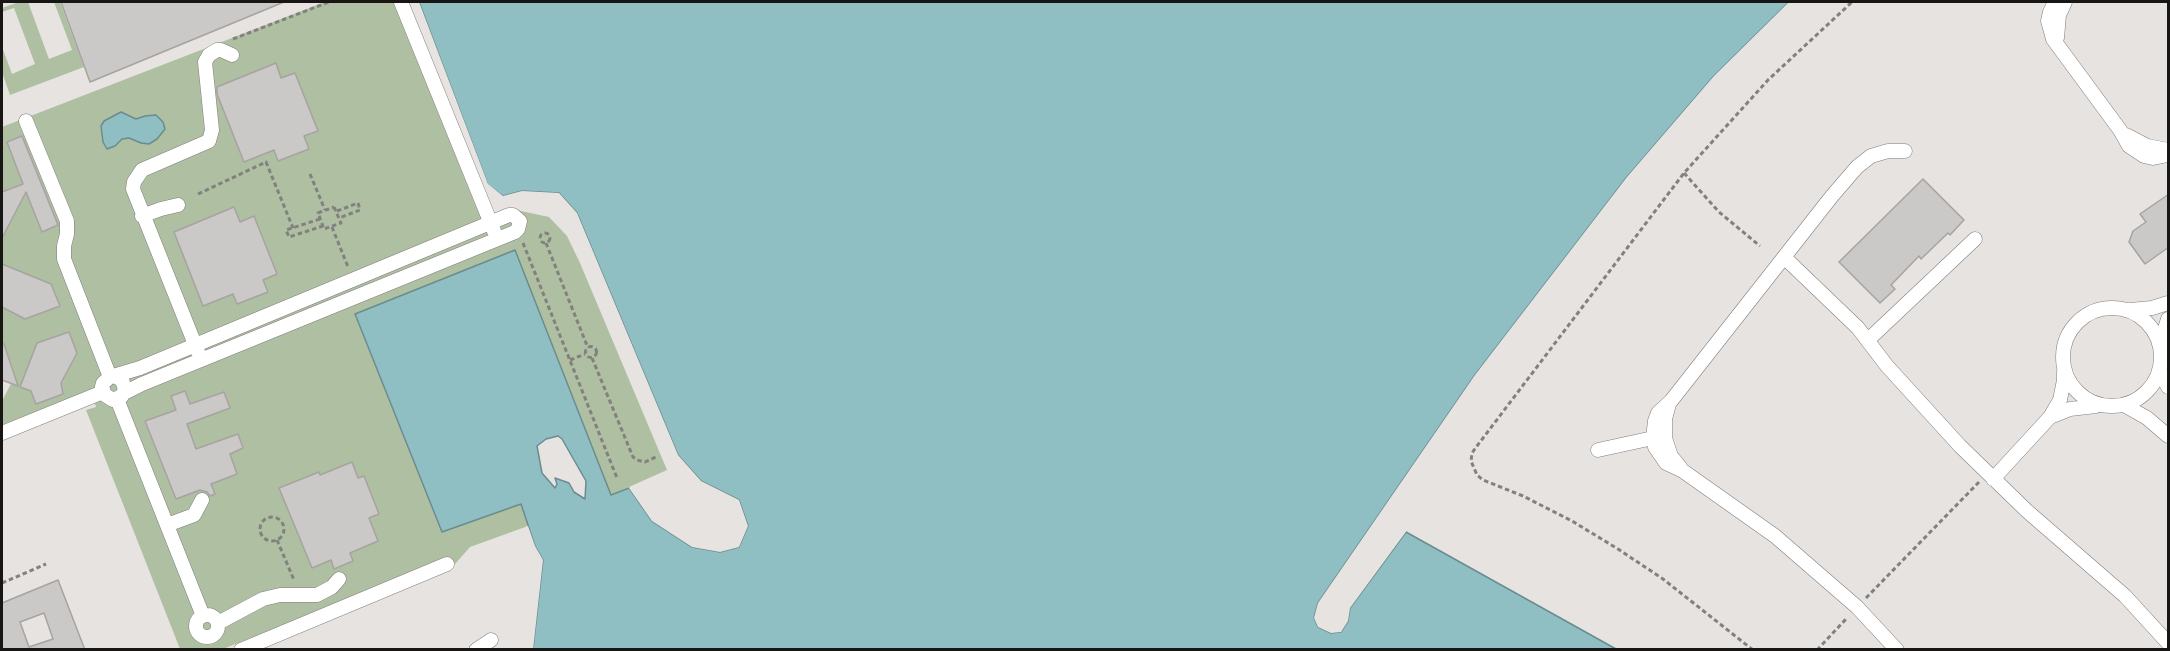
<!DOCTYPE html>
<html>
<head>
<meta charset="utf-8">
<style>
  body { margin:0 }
  #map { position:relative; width:2170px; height:651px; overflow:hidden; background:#e6e3e1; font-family:"Golos Text",sans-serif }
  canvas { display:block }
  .frame { position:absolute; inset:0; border:3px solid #171615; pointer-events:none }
</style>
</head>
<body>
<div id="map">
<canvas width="2170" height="651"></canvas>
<div class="frame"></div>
</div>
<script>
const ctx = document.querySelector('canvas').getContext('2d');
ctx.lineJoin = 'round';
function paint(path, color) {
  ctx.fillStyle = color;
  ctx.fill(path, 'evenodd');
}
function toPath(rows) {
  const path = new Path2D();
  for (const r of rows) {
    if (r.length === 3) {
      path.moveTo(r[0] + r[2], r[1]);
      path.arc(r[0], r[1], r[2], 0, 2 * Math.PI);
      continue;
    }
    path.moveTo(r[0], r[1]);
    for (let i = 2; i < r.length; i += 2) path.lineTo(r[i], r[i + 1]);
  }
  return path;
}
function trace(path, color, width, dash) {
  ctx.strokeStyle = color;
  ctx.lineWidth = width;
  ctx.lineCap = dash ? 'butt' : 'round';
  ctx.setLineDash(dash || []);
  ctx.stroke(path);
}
paint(toPath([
  [19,2,28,2,49,59,72,50,54,2,60,2,84,67,10,95,2,72,2,47,12,74,35,64,14,8,2,12,2,8],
  [325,2,404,2,484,215,516,210,549,217,567,236,580,263,667,470,611,495,515,251,355,315,442,531,521,503,528,526,470,547,455,564,451,557,223,649,180,649,86,410,96,407,91,389,79,397,2,429,2,401,15,376,8,355,2,357,2,307,25,319,60,306,51,284,2,264,2,238,15,212,8,190,2,192,2,127],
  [69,332,76,353,61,383,63,394,36,404,31,391,21,387,37,343]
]), '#afbfa2');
const water = toPath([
  [419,2,1789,2,1714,76,1627,177,1475,375,1318,603,1314,618,1318,627,1331,633,1341,632,1348,621,1350,608,1406,532,1616,649,533,649,543,560,535,546,521,504,442,532,355,314,515,250,611,495,629,488,652,521,692,547,720,552,739,547,748,526,739,500,701,481,678,455,577,213,559,193,522,191,503,196,488,185,419,2],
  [558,436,562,439,586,481,585,499,574,492,569,483,555,478,557,484,555,488,542,473,537,446,546,439,558,436],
  [121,112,136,119,145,116,156,115,163,122,165,129,157,139,149,144,141,143,129,138,122,139,115,146,107,149,103,142,101,126,104,121,121,112]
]);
paint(water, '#8fbfc3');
trace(water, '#6b8c8f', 1.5);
paint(toPath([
  [416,2,419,2,488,184,503,196,522,191,559,193,577,213,678,455,701,481,739,500,748,526,739,547,720,552,692,547,652,521,629,488,632,486,654,519,693,544,720,549,737,544,745,526,737,502,699,484,676,457,574,214,557,196,523,194,503,199,485,186],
  [1789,2,1792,2,1716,78,1630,179,1477,377,1321,604,1317,618,1320,624,1332,630,1339,629,1345,620,1347,606,1403,530,1408,529,1350,608,1348,621,1341,632,1331,633,1318,627,1314,618,1318,603,1475,375,1627,177,1714,76],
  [528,526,535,546,543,560,533,650,530,649,540,561,532,547,525,527]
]), '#e6e3e1');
const building = toPath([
  [61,2,284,2,90,82,61,2],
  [276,63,281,78,295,73,318,131,304,136,309,149,278,161,274,150,244,162,217,94,217,87,276,63],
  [22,136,58,225,42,232,26,192,2,238,2,192,23,184,7,142,22,136],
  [1923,179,1964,220,1950,235,1948,233,1921,259,1919,256,1891,285,1895,289,1880,303,1839,262,1923,179],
  [2169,194,2169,247,2145,264,2129,242,2133,231,2146,222,2140,214,2169,194],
  [234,207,240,222,254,216,277,274,263,280,268,292,237,304,233,294,203,306,174,232,234,207],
  [2,264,51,284,60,306,25,319,2,307,2,264],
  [69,332,77,353,61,383,63,394,36,404,31,391,20,387,37,343,69,332],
  [2,344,4,344,18,386,2,380,2,344],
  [185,391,190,404,224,392,230,408,187,424,196,449,238,434,243,448,230,454,237,474,211,484,215,494,210,496,207,492,200,490,176,499,145,421,176,410,171,396,185,391],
  [352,462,358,478,364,476,379,514,369,518,378,541,350,553,353,561,334,569,331,560,312,568,279,488,319,472,320,475,352,462],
  [58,580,85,650,2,650,2,603,58,580],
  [44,613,53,639,29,647,20,622,44,613]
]);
paint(building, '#cbc9c7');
trace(building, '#a6a3a1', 1.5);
const minor = toPath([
  [401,2,494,231],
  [2055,2,2050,12,2048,21,2053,39,2120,130,2129,146,2144,156,2153,158,2168,155],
  [2057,38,2059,15,2065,2],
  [26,121,67,221,67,234,64,246,64,259,110,377],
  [2126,135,2147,146,2168,150],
  [142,216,161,209,178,205],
  [1784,257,1858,328,1887,366,1960,446,2027,511,2125,596,2168,643],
  [2112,357,49],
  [2130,310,2152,308,2168,303],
  [1868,340,1975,239],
  [2160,345,2168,319],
  [198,352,133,189,134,182,142,170,209,141,212,130,205,62,209,55,217,50,221,50,232,55],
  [2160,371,2168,387],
  [114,376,122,380,125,389,122,396,113,400,105,395,102,387,103,383,110,377,140,368,509,215,513,215,520,221,518,229,515,232,142,384,124,393],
  [117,399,203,616],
  [1669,404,1665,419,1665,438,1671,456,1680,467],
  [2124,405,2147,418,2168,436],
  [2050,417,2070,409,2096,406],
  [2,433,103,392],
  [1598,450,1653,438],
  [1993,479,2050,417,2060,400,2064,380,2064,371],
  [167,525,194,515,202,500],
  [207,626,11],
  [218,623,263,599,280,595,317,595,332,587,339,579],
  [241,650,447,564],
  [476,650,491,640],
  [1897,650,1857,607,1775,536,1683,471,1666,463,1655,447,1653,438,1655,421,1658,413,1671,401,1832,196,1857,167,1871,156,1888,151,1905,151]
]);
trace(minor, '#817e7c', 15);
trace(toPath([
  [233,39,329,2],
  [1684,173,1719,212,1760,246],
  [310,174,325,210],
  [198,194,266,162,293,228],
  [334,207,341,223,324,229,318,213,334,207],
  [337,211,358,203,360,210,339,218],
  [320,219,286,230,289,237,323,226],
  [332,227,348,267],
  [545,238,5],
  [523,243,617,478],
  [546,243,588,348],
  [591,352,5.5],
  [592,358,633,457,637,460,645,462,658,456],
  [570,360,585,354],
  [272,529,12],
  [277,540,294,580],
  [2,583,46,564],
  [1866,598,1979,482],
  [1753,650,1663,579,1618,549,1572,521,1523,496,1483,480,1477,475,1471,461,1472,453,1477,446,1684,173,1768,80,1852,2],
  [1817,650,1847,618]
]), '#83817f', 3, [4.5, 3]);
trace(minor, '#fff', 14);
</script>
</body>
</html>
